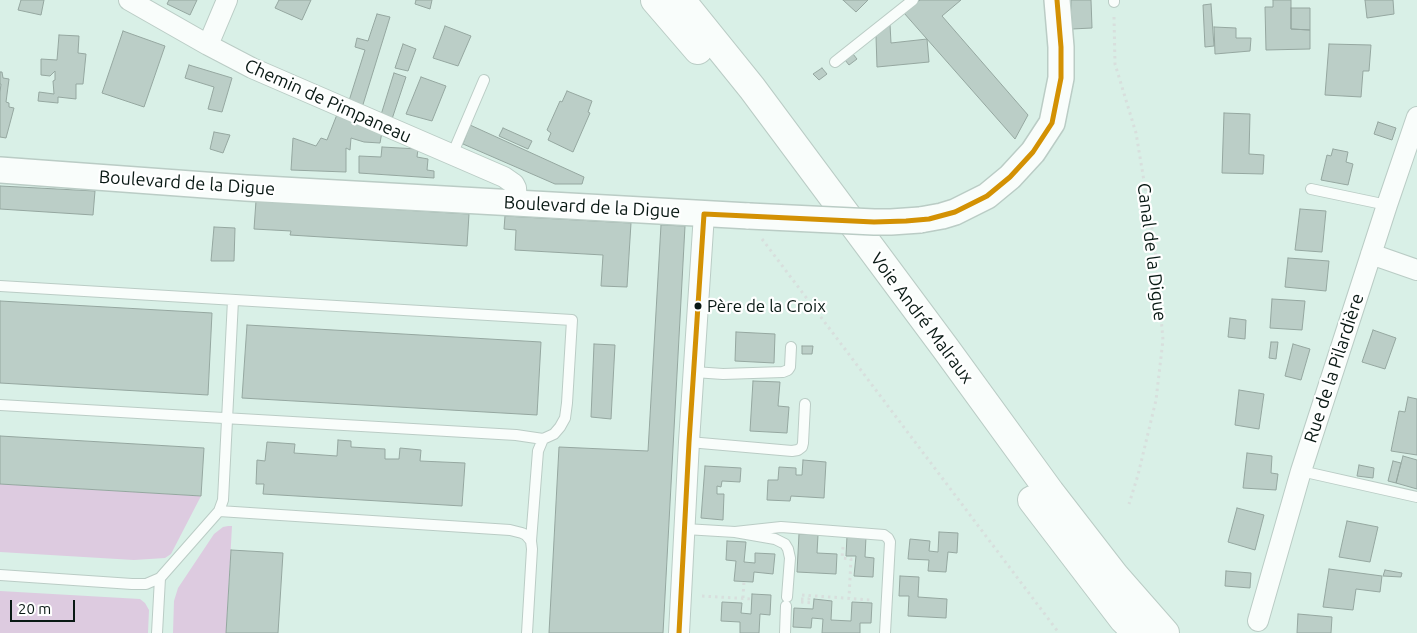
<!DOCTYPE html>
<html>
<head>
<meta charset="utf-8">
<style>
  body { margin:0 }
  #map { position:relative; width:1417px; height:633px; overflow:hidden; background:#d9f0e7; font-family:Ubuntu,sans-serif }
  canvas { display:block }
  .scale { position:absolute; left:10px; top:600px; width:65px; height:22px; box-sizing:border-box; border:2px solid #091914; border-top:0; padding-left:6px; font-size:15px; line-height:18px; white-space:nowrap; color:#091914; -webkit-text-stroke:4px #fff; paint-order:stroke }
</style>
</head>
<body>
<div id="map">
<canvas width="1417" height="633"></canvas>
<div class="scale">20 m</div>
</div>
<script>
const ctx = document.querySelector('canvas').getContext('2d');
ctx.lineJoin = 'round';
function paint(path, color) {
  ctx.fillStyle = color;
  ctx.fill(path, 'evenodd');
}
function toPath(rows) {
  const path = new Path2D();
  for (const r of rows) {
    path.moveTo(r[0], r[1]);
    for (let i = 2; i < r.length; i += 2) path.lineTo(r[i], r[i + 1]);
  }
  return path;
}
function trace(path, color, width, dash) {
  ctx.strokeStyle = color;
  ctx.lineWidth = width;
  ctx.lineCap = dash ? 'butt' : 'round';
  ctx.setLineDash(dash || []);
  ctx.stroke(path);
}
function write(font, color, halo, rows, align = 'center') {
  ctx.font = font + ' Ubuntu,sans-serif';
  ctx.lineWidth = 4.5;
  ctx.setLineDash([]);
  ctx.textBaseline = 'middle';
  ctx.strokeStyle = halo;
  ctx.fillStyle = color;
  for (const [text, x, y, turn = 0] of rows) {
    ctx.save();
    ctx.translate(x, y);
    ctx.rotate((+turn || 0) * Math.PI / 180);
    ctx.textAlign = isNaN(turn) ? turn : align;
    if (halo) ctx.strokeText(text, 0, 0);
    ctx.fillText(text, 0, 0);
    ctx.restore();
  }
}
paint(toPath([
  [0,485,0,484,201,496,171,554,165,558,134,560,0,552],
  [228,526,232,526,226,633,173,633,174,601,178,588,214,534,223,527],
  [0,591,140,599,145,603,149,610,148,633,0,633]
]), '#ddcbe0');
const building = toPath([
  [21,0,44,0,41,15,18,10,21,0],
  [169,0,197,0,190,15,167,4,169,0],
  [279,0,311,0,302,20,275,8,279,0],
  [416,0,432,0,430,9,415,4,416,0],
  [843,0,868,0,856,12,843,0],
  [920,0,961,0,942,16,1028,115,1015,139,904,13,920,0],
  [1071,0,1091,0,1092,28,1072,29,1071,0],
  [1273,0,1291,0,1291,29,1310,30,1310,49,1266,50,1265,7,1273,7,1273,0],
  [1365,0,1393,0,1394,14,1367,18,1365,0],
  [1211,4,1214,46,1205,47,1203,5,1211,4],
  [1291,8,1310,8,1310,30,1291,29,1291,8],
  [377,14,390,17,361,111,348,104,365,50,355,47,357,38,368,41,377,14],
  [890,24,891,43,927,39,929,62,877,67,876,36,890,24],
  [445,26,471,36,458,66,433,58,445,26],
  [1214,27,1236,28,1236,38,1251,38,1250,51,1215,54,1214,27],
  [123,31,165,46,144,107,102,93,123,31],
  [59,35,79,36,78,53,86,54,83,84,76,84,76,99,58,97,58,103,38,101,39,92,54,94,53,81,55,80,55,71,50,76,41,75,41,59,57,60,59,35],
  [403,44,416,49,408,71,395,68,403,44],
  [1329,44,1371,45,1369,71,1363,71,1361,97,1325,95,1329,44],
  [853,54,857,59,849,65,845,60,853,54],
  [189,65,232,78,222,112,208,109,214,87,185,78,189,65],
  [822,68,827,74,819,80,813,74,822,68],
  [0,72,2,72,3,78,9,79,6,102,9,103,9,107,14,108,6,138,0,137,0,92,1,84,0,84,0,72],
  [394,73,406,77,391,122,380,118,394,73],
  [421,77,446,86,432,121,406,114,421,77],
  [567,91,592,101,588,112,590,113,573,152,548,140,551,133,547,130,560,101,562,102,567,91],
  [338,112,382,132,380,143,364,142,351,138,350,150,346,148,346,172,291,170,293,138,316,146,321,138,327,140,338,112],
  [1224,113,1250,114,1249,154,1264,155,1263,174,1222,173,1224,113],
  [1378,122,1396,128,1392,140,1374,134,1378,122],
  [470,125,584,177,582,184,555,184,463,144,470,125],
  [503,128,532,141,528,149,499,136,503,128],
  [214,132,230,135,223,153,210,149,214,132],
  [382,147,418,149,417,157,428,159,427,170,434,171,434,178,359,173,359,156,381,157,382,147],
  [1333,149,1348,152,1346,162,1353,164,1348,185,1321,180,1327,155,1331,156,1333,149],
  [0,186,95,191,93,215,0,209,0,186],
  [256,201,469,214,467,246,290,235,291,231,254,229,256,201],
  [1300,209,1326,211,1322,252,1295,250,1300,209],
  [505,216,631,223,627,287,601,286,603,255,515,250,516,230,504,229,505,216],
  [661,225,685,226,663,633,549,633,559,447,648,451,661,225],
  [214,227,235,228,234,261,211,261,214,227],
  [1288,258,1329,261,1326,291,1285,287,1288,258],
  [1272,299,1305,301,1302,330,1270,328,1272,299],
  [0,301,212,313,208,395,0,383,0,301],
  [1230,318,1246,320,1245,339,1228,337,1230,318],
  [247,325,541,342,537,415,242,398,247,325],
  [1373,330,1396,338,1385,369,1362,362,1373,330],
  [736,332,775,334,774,363,735,361,736,332],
  [1271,342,1278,342,1276,359,1269,358,1271,342],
  [594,344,615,345,611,419,591,417,594,344],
  [1293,344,1310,349,1301,380,1285,376,1293,344],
  [802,346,813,346,812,354,802,354,802,346],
  [753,381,780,382,778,406,789,407,787,433,750,431,753,381],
  [1239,390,1264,394,1259,429,1235,425,1239,390],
  [1408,397,1417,399,1417,455,1391,451,1399,411,1405,412,1408,397],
  [0,436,204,448,201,496,0,484,0,436],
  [338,440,351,441,351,447,385,449,385,459,399,459,400,448,421,450,420,461,465,463,462,506,263,494,264,484,256,484,257,460,265,461,267,442,295,444,294,453,337,456,338,440],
  [1247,453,1272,456,1271,473,1278,474,1276,490,1243,488,1247,453],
  [1403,456,1417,460,1417,489,1396,483,1403,456],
  [803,460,826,462,824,498,791,496,790,501,767,500,768,480,778,480,779,467,796,468,796,475,802,475,803,460],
  [1393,461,1401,463,1396,483,1388,481,1393,461],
  [1359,465,1374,468,1373,478,1357,476,1359,465],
  [705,466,741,468,740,482,722,481,721,487,717,486,717,494,724,494,723,520,701,518,705,466],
  [1237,508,1264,515,1255,550,1228,542,1237,508],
  [1347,521,1378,527,1370,562,1339,557,1347,521],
  [939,532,958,533,957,553,948,552,946,572,928,571,929,560,908,559,910,539,930,541,929,551,938,552,939,532],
  [799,534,818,535,817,553,837,554,836,574,797,572,799,534],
  [847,536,866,537,865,557,874,558,873,577,854,576,856,556,846,556,847,536],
  [727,541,746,542,744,562,755,563,755,553,775,554,773,574,754,572,753,582,734,581,736,561,726,560,727,541],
  [231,550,283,553,278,633,226,633,231,550],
  [1329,569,1382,576,1380,592,1356,589,1353,610,1323,607,1329,569],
  [1385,570,1402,573,1401,577,1383,576,1385,570],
  [1226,571,1251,573,1250,588,1225,586,1226,571],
  [900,576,919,577,918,597,947,599,946,618,908,616,909,596,899,596,900,576],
  [752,594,771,595,770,615,760,614,759,633,740,633,740,622,721,621,722,602,742,603,741,613,751,614,752,594],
  [814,599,832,601,831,620,851,621,852,602,872,603,871,623,860,623,860,633,822,633,823,619,812,618,811,628,793,627,794,608,813,609,814,599],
  [1298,614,1332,617,1331,633,1297,633,1298,614]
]);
paint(building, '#bbcec7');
trace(building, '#95a7a0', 1);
const service = toPath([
  [1114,0,1114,2],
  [835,62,913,0],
  [452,155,484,80],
  [1311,189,1387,205],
  [0,286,572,320,567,403,565,418,560,427,554,434,543,439,538,451,531,541],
  [694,372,723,374,783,372,788,370,790,367,791,347],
  [0,405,516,435,543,439],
  [689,442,792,451,798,450,802,447,803,443,805,404],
  [1301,471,1417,497],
  [219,511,510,530,522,533,526,535,531,541,532,549,527,633],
  [685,529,735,532,775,539,785,544,788,549,790,558,787,597],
  [735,532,781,527,884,535,888,538,890,542,885,633],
  [0,575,132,584,146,584,160,578,219,511,223,500,233,300],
  [157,633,160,578],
  [785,633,786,606]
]);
const minor = toPath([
  [129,0,208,45,252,68,504,177,514,184,516,188,517,203],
  [208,45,227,0],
  [1371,254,1417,270],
  [1258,621,1301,471,1387,205,1417,117],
  [679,633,689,442,704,214]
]);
const tertiary = toPath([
  [0,170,246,188,749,216],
  [920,220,942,216,955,212,987,196,1010,177,1033,152,1052,123,1061,78,1061,47,1057,0]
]);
const secondary = toPath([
  [655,0,698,50],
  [681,0,752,88,946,349,1050,492,1115,576,1165,633],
  [1032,500,1123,619,1137,633]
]);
trace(service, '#baccc5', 12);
trace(minor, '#baccc5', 22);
trace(tertiary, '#baccc5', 28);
trace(secondary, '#baccc5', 30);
trace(toPath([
  [1114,17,1115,64,1136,133,1155,247,1163,340,1156,400,1138,475,1129,504],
  [762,239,1059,633],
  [843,547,842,558,851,559,849,598],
  [802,595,871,600],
  [702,596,752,599],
  [743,598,744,581],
  [801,599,809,599,810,596],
  [801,602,814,603]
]), '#d8dfdd', 3, [2.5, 4]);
trace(service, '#f9fdfb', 10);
trace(minor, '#f9fdfb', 20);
trace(tertiary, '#f9fdfb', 25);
trace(secondary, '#f9fdfb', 28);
const tertiaryBridge = toPath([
  [749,216,874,222,891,222,920,220]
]);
trace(tertiaryBridge, '#baccc5', 28, []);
trace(tertiaryBridge, '#f9fdfb', 25);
trace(toPath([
  [679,633,689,442,704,214,874,222,906,221,929,219,955,212,987,196,1010,177,1033,152,1052,123,1061,78,1061,47,1057,0]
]), '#d39103', 5);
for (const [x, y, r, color] of [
  [698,306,4.5,"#091914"]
]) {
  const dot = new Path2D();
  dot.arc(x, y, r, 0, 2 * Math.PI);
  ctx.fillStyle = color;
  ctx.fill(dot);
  trace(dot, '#fff', 2);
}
write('17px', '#091914', '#fff', [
  ["Père de la Croix",707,306]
], 'left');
write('18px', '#091914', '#fff', [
  ["Chemin de Pimpaneau",328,101,24],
  ["Boulevard de la Digue",187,183,4],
  ["Boulevard de la Digue",592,207,3],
  ["Canal de la Digue",1152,252,83],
  ["Voie André Malraux",922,318,53],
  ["Rue de la Pilardière",1334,368,-72]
]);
</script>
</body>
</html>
